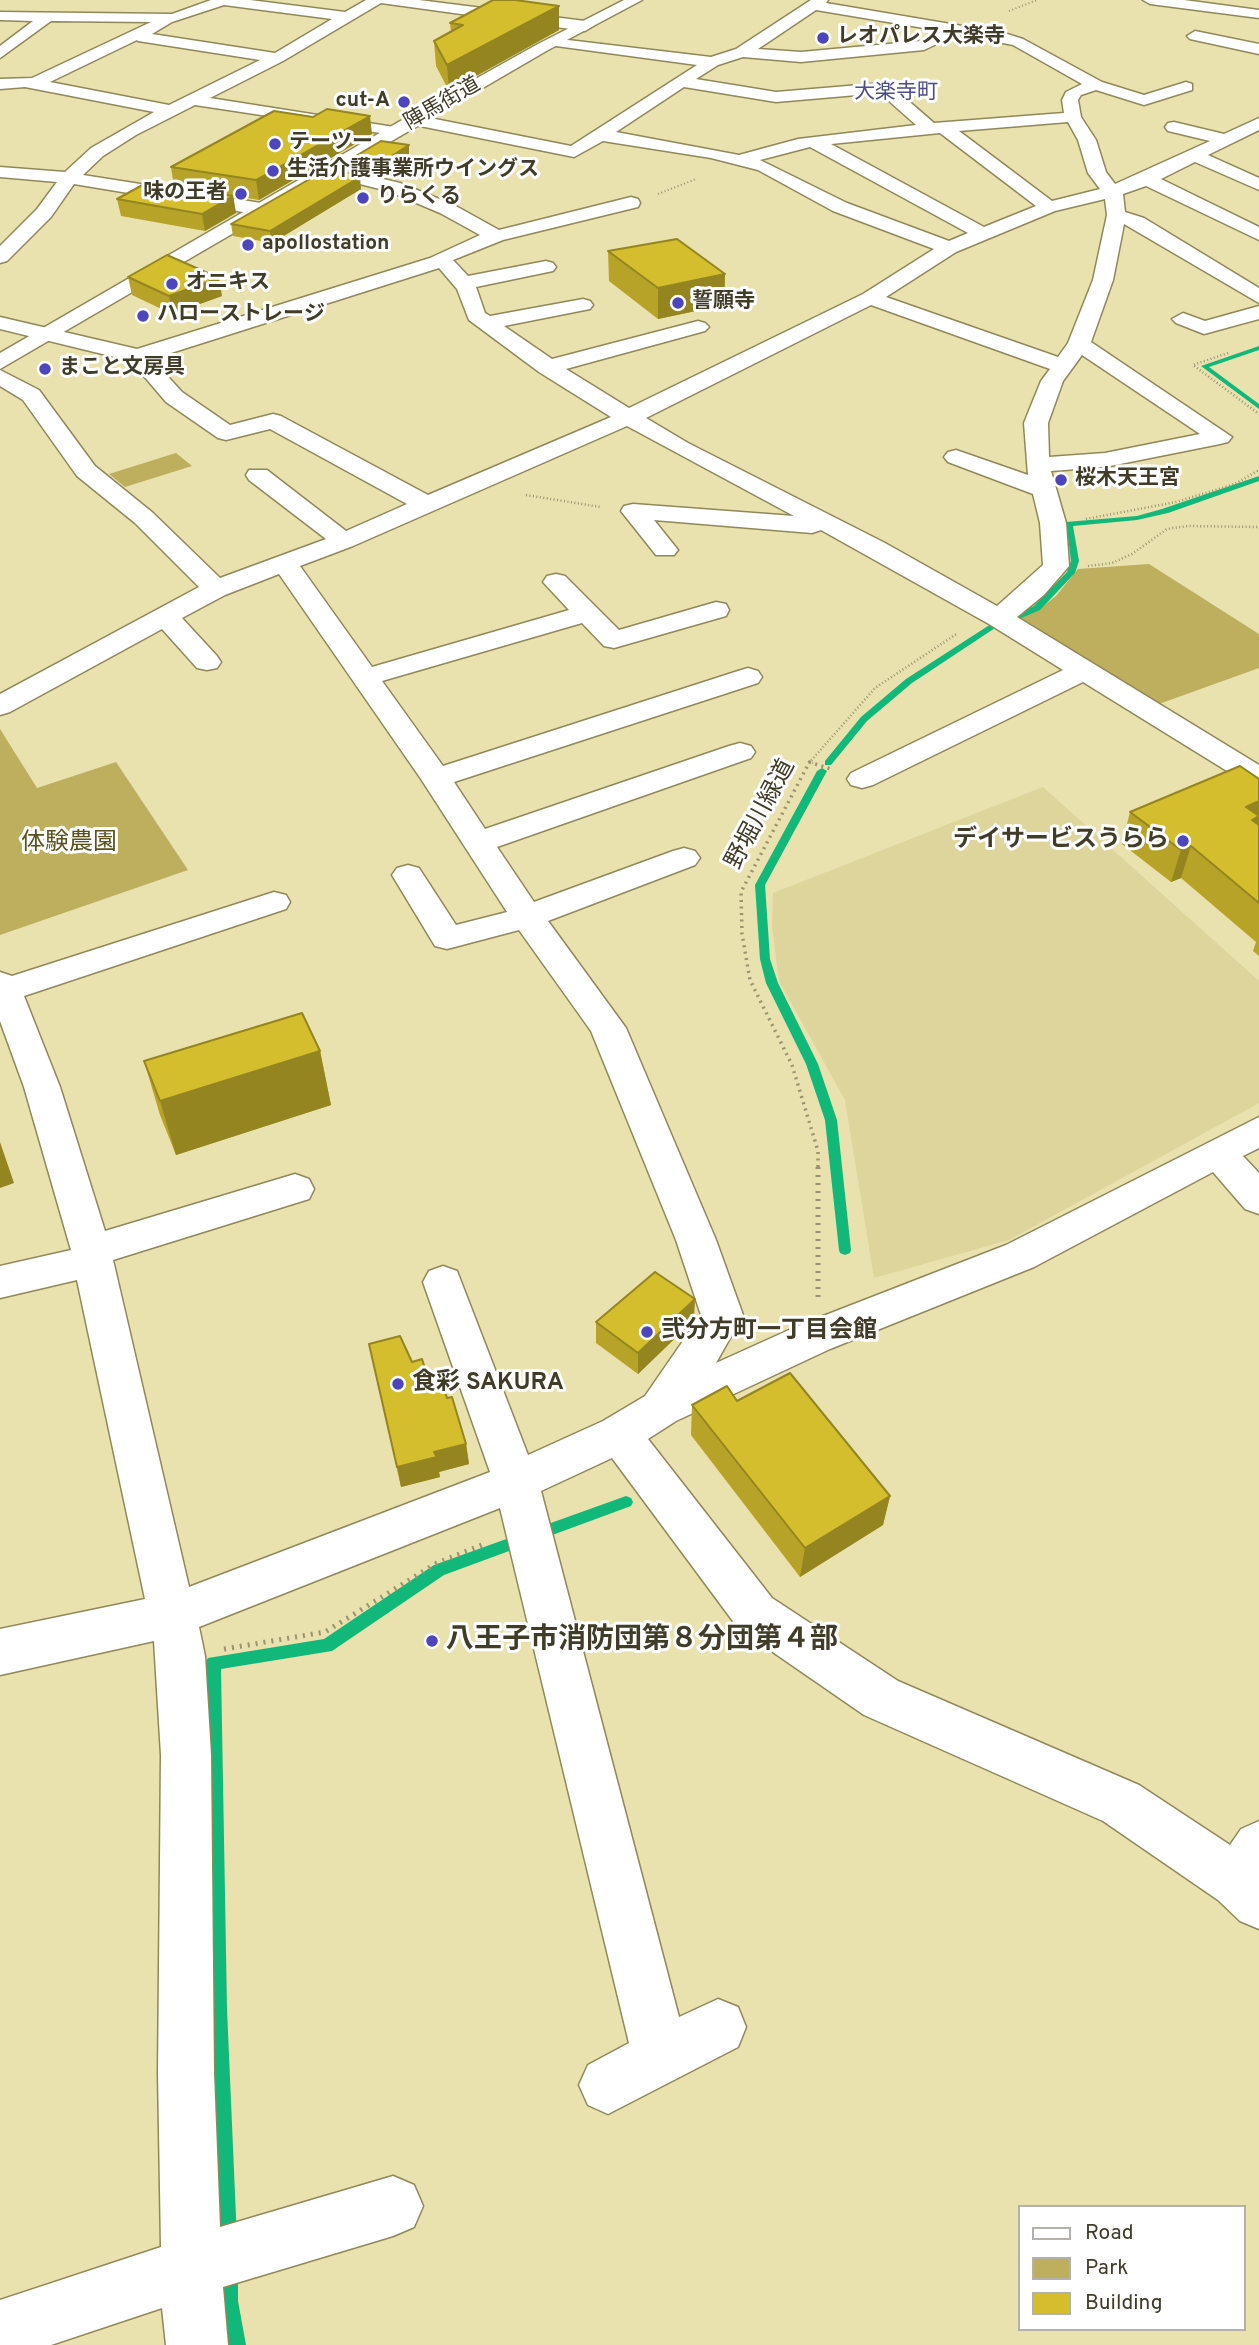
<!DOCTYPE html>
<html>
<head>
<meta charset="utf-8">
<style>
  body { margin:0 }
  #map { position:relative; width:1259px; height:2345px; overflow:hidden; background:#e9e1ae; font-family:Overpass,sans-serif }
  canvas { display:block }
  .legend { position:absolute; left:1018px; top:2205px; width:228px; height:126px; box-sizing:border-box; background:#fff; border:2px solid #b3b1a9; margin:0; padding:9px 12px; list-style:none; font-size:21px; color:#403c28 }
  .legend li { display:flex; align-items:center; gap:14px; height:35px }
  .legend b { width:35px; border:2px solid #b3b1a9 }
</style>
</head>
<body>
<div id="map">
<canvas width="1259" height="2345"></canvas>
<ul class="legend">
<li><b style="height:9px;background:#fff"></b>Road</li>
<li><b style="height:19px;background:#bdaf5d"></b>Park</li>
<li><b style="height:19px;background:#d4be2e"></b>Building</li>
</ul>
</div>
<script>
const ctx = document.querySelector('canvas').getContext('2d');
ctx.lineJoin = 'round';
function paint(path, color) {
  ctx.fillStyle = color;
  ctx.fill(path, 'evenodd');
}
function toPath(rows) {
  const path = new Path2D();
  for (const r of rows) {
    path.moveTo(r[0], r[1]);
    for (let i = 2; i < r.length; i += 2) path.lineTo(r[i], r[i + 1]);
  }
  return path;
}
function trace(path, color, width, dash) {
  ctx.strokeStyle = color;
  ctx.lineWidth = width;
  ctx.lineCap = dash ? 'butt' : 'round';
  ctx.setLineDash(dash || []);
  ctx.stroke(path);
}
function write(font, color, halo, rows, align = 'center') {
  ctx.font = font + ' Overpass,"Noto Sans JP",sans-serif';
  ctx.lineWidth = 6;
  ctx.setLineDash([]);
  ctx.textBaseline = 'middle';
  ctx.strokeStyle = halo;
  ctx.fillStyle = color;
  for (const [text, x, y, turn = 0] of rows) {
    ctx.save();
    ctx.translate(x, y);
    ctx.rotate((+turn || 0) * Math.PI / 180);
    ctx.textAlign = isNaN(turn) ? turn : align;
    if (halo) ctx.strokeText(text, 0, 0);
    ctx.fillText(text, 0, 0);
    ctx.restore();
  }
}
paint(toPath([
  [1043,787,1259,981,1259,1103,1009,1240,874,1278,845,1100,779,981,772,926,773,893]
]), '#ddd59b');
paint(toPath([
  [176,453,192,466,125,487,109,474],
  [1149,564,1259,634,1259,668,1159,704,1021,618,1039,609,1056,596,1078,569],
  [0,729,37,788,116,762,188,870,0,935]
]), '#bdaf5d');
paint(toPath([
  [1259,346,1259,350,1209,367,1259,404,1259,409,1201,366,1259,346],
  [1259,476,1259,481,1168,513,1137,520,1073,526,1079,561,1075,573,1040,610,1019,619,1012,617,1034,606,1067,572,1071,561,1066,522,1137,516,1162,509,1259,476],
  [991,624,998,626,912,683,867,721,831,765,825,765,825,761,861,717,906,679,991,624],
  [822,768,827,771,765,885,770,959,778,983,818,1064,837,1120,851,1250,850,1253,845,1255,840,1253,839,1250,825,1120,806,1064,766,983,760,959,755,885,817,771,822,768],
  [626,1496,631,1498,633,1502,631,1506,444,1575,332,1651,221,1669,227,2009,237,2240,234,2247,227,2250,220,2247,217,2240,209,2009,205,1663,208,1658,324,1639,434,1565,626,1496],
  [228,2259,235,2262,238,2269,238,2301,246,2345,226,2345,218,2301,218,2269,221,2262,228,2259]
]), '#12b77a');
const minor = toPath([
  [211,0,250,0,345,12,366,0,419,0,585,21,593,26,585,31,381,3,283,61,210,98,394,127,400,128,403,132,400,136,195,105,136,135,103,156,83,175,261,203,268,205,270,209,268,213,261,215,74,184,51,217,7,261,0,263,0,246,37,209,57,182,0,177,0,167,65,172,91,148,154,112,25,87,0,89,0,79,32,78,151,22,51,21,0,58,0,46,33,21,0,20,0,12,172,14,211,0],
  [224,5,332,19,275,53,152,34,172,22,224,5],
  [137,40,138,41,260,60,169,105,50,82,137,40],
  [811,0,828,0,826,3,1004,33,1023,39,1102,82,1144,95,1186,82,1192,84,1192,90,1144,105,1096,90,1081,95,1078,100,1081,117,1096,140,1106,172,1115,184,1210,141,1168,131,1165,127,1168,123,1174,122,1224,134,1259,118,1259,130,1208,155,1259,178,1259,190,1195,162,1161,179,1259,227,1259,240,1146,186,1123,194,1125,212,1144,218,1259,288,1259,303,1124,224,1113,280,1091,342,1232,437,1228,442,1220,444,1105,467,1051,471,1066,523,1069,566,1044,595,1017,617,1259,765,1259,787,1248,784,1083,682,873,785,862,788,851,785,847,779,851,773,1063,670,989,624,821,530,812,533,654,520,678,550,674,555,656,555,621,511,624,506,633,504,794,516,627,426,353,546,300,566,372,667,569,610,543,582,547,576,556,574,565,576,619,630,716,602,726,604,729,610,726,616,614,648,604,646,582,623,382,681,443,766,738,671,748,668,758,671,762,677,758,683,454,782,485,829,729,746,740,743,751,746,755,752,751,758,497,847,534,902,673,851,684,848,695,851,700,858,695,865,548,921,626,1028,716,1240,743,1315,716,1363,800,1325,1006,1245,1259,1117,1259,1148,1243,1156,1259,1173,1259,1214,1245,1209,1213,1172,1034,1267,830,1349,676,1421,648,1439,772,1598,898,1681,1139,1785,1230,1845,1241,1829,1259,1821,1259,1929,1240,1921,1218,1900,1103,1821,864,1715,738,1628,612,1458,541,1491,679,2017,718,1999,738,2007,746,2027,738,2047,608,2114,588,2105,579,2085,588,2065,629,2043,500,1508,199,1627,205,1656,211,1755,214,2073,220,2227,393,2176,414,2185,423,2206,414,2227,393,2236,223,2287,228,2345,166,2345,162,2308,51,2345,0,2345,0,2300,161,2247,158,2073,161,1755,154,1641,0,1675,0,1629,145,1599,77,1280,0,1298,0,1266,71,1250,24,1087,0,1021,0,972,12,976,274,892,286,895,290,902,286,909,24,996,60,1087,105,1231,295,1174,309,1179,314,1189,309,1199,113,1260,189,1587,490,1472,423,1282,429,1271,443,1266,457,1271,528,1455,603,1421,645,1396,701,1315,676,1240,591,1031,519,930,447,949,435,946,392,875,397,868,408,865,419,868,456,925,507,912,421,779,279,574,225,595,182,618,217,656,221,662,217,668,207,670,197,668,162,629,10,712,0,715,0,694,199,587,135,523,77,476,23,400,0,386,0,370,39,390,95,466,153,513,220,578,326,539,249,480,246,475,249,470,267,470,346,531,407,504,270,429,226,440,218,438,166,402,131,361,0,329,0,317,137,349,430,258,480,235,440,213,388,191,323,175,320,171,329,166,400,183,454,205,499,230,631,197,638,199,640,203,638,207,503,240,453,260,468,276,546,261,553,263,556,267,553,271,476,287,485,313,490,316,583,299,590,301,593,305,590,309,504,326,552,359,698,321,705,323,709,327,705,331,566,369,629,408,863,294,934,249,833,211,758,170,711,158,603,141,574,157,415,125,407,120,415,115,571,146,697,65,556,46,551,44,551,38,711,57,736,49,811,0],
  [816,10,942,31,921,41,801,52,758,49,816,10],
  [957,34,1013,45,1082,84,1066,92,1062,100,1064,113,934,123,890,85,884,83,776,92,696,79,718,65,743,57,801,62,924,50,957,34],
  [684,87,776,102,880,93,916,125,798,139,739,155,616,132,684,87],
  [1068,122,1078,140,1088,173,1100,189,1052,201,959,131,1068,122],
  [940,133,1036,206,984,227,831,144,940,133],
  [810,147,968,233,949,241,847,203,760,160,810,147],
  [1105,199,1107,215,1093,280,1068,343,1058,357,886,297,956,252,1055,211,1105,199],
  [439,268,457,289,469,320,539,372,611,417,428,495,281,416,273,414,230,425,182,392,152,359,439,268],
  [871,305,1050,369,1041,381,1024,423,1028,475,956,450,948,452,944,457,948,462,1033,494,1040,523,1043,565,997,606,885,543,688,443,646,418,871,305],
  [1082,355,1200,434,1105,453,1049,457,1048,423,1063,381,1082,355],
  [1143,0,1184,0,1259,10,1259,18,1150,4,1143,0],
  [1195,31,1259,44,1259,54,1190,39,1187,36,1195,31],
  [1259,306,1259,319,1204,334,1176,323,1172,319,1183,313,1205,321,1259,306]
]);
const major = toPath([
  [624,0,642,0,548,50,0,369,0,353,409,116,538,44,624,0]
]);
trace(minor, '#908859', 3);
trace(major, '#908859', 3);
trace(toPath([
  [1009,11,1037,0],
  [658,194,696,179]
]), '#99936f', 2, [1, 2.5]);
trace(toPath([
  [1228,353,1193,365,1259,414],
  [526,495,601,507],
  [1086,519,1176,502,1235,484,1259,470],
  [1088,566,1112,563,1132,554,1167,529,1188,526,1259,527],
  [809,762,813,763],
  [809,763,875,688,958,633]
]), '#99936f', 2.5, [1, 2.5]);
trace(toPath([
  [810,761,741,892,742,934,750,980,792,1065,818,1151,818,1169],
  [809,762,831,769]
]), '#99936f', 3.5, [2, 4.5]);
trace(toPath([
  [818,1167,818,1297],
  [224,1649,325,1632,437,1563,487,1543]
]), '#99936f', 5, [2, 6]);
paint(minor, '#fff');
paint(major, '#fff');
paint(toPath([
  [450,23,559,30,449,91,436,66,434,41,451,32],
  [372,134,259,200,205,191,233,196,236,213,205,231,121,216,117,199,174,187,171,167],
  [409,145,409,154,377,175,350,168,349,160],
  [358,175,361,189,272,243,233,236,231,224],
  [608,251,725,274,724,305,658,319,609,281],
  [128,277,222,296,172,314,132,295],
  [1259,779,1259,956,1253,951,1256,942,1181,878,1171,882,1122,844,1130,812],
  [320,1051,331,1105,176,1155,160,1115,144,1061],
  [694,1320,638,1374,596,1343,596,1322],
  [369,1344,412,1362,447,1398,466,1444,469,1464,439,1472,440,1477,401,1487],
  [737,1401,890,1496,883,1525,800,1577,691,1435,692,1405]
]), '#b6a328');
paint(toPath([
  [559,6,559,30,449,91,447,65],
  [370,116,372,134,259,200,256,180],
  [409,145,409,154,377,175,376,166],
  [358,175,358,179,360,177,361,189,272,243,270,231],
  [233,196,236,213,205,231,202,214],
  [725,274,724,305,658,319,658,288],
  [219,278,222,296,172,314,169,296],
  [1259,801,1259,828,1241,851,1246,807],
  [1191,846,1181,878,1171,882,1181,850],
  [320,1051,331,1105,176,1155,160,1101],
  [0,1142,14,1183,0,1188],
  [695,1299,694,1320,638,1374,638,1353],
  [466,1444,469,1464,439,1472,440,1477,401,1487,397,1467,434,1452],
  [890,1496,883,1525,800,1577,805,1548]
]), '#948520');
const building = toPath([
  [493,0,515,0,559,6,447,65,434,41,463,25,450,23,493,0],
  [327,109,370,116,256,180,171,167,274,111,313,117,327,109],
  [381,141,409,145,376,166,349,160,381,141],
  [329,168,358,175,355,177,360,177,270,231,231,224,329,168],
  [148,182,233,196,202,214,117,199,148,182],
  [677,239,725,274,658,288,608,251,677,239],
  [167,255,219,278,169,296,128,277,167,255],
  [1240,766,1259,779,1259,801,1246,807,1259,816,1252,820,1259,825,1259,903,1191,846,1181,850,1130,812,1240,766],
  [302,1013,320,1051,160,1101,144,1061,302,1013],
  [655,1272,695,1299,638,1353,596,1322,655,1272],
  [400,1336,412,1362,422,1359,428,1378,440,1375,447,1398,452,1397,466,1444,434,1452,437,1457,397,1467,369,1344,400,1336],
  [790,1373,890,1496,805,1548,692,1405,727,1386,737,1401,790,1373]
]);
paint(building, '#d4be2e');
trace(building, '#948520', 2);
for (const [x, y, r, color] of [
  [823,38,7,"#4d45bb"],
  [404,102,7,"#4d45bb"],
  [275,144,7,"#4d45bb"],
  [273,171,7,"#4d45bb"],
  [241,194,7,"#4d45bb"],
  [363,198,7,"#4d45bb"],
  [248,245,7,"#4d45bb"],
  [172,284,7,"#4d45bb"],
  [678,303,7,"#4d45bb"],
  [143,316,7,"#4d45bb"],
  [45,369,7,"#4d45bb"],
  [1061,480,7,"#4d45bb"],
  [1183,841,7,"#4d45bb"],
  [647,1332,7,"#4d45bb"],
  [398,1384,7,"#4d45bb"],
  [432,1641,7,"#4d45bb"]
]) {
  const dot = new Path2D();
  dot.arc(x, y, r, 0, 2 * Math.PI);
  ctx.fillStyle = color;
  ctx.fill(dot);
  trace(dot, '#fff', 2.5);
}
write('bold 21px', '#403c28', '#fff', [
  ["レオパレス大楽寺",837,38],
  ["cut-A",390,102,"right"],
  ["テーツー",289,144],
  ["生活介護事業所ウイングス",287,171],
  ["味の王者",227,194,"right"],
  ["りらくる",377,198],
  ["apollostation",262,245],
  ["オニキス",186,284],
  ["誓願寺",692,303],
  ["ハローストレージ",157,316],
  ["まこと文房具",59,369],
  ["桜木天王宮",1075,480]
], 'left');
write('21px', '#4c4e8c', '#fff', [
  ["大楽寺町",896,94]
]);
write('21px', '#403c28', '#fff', [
  ["陣馬街道",443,105,-30]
]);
write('24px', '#403c28', '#fff', [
  ["野堀川緑道",762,815,-62]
]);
write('bold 24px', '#403c28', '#fff', [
  ["デイサービスうらら",1169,841,"right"],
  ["弐分方町一丁目会館",661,1332],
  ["食彩 SAKURA",412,1384]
], 'left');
write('24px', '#5b521d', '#fff', [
  ["体験農園",69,844]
]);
write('bold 28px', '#403c28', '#fff', [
  ["八王子市消防団第８分団第４部",446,1641]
], 'left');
</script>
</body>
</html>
